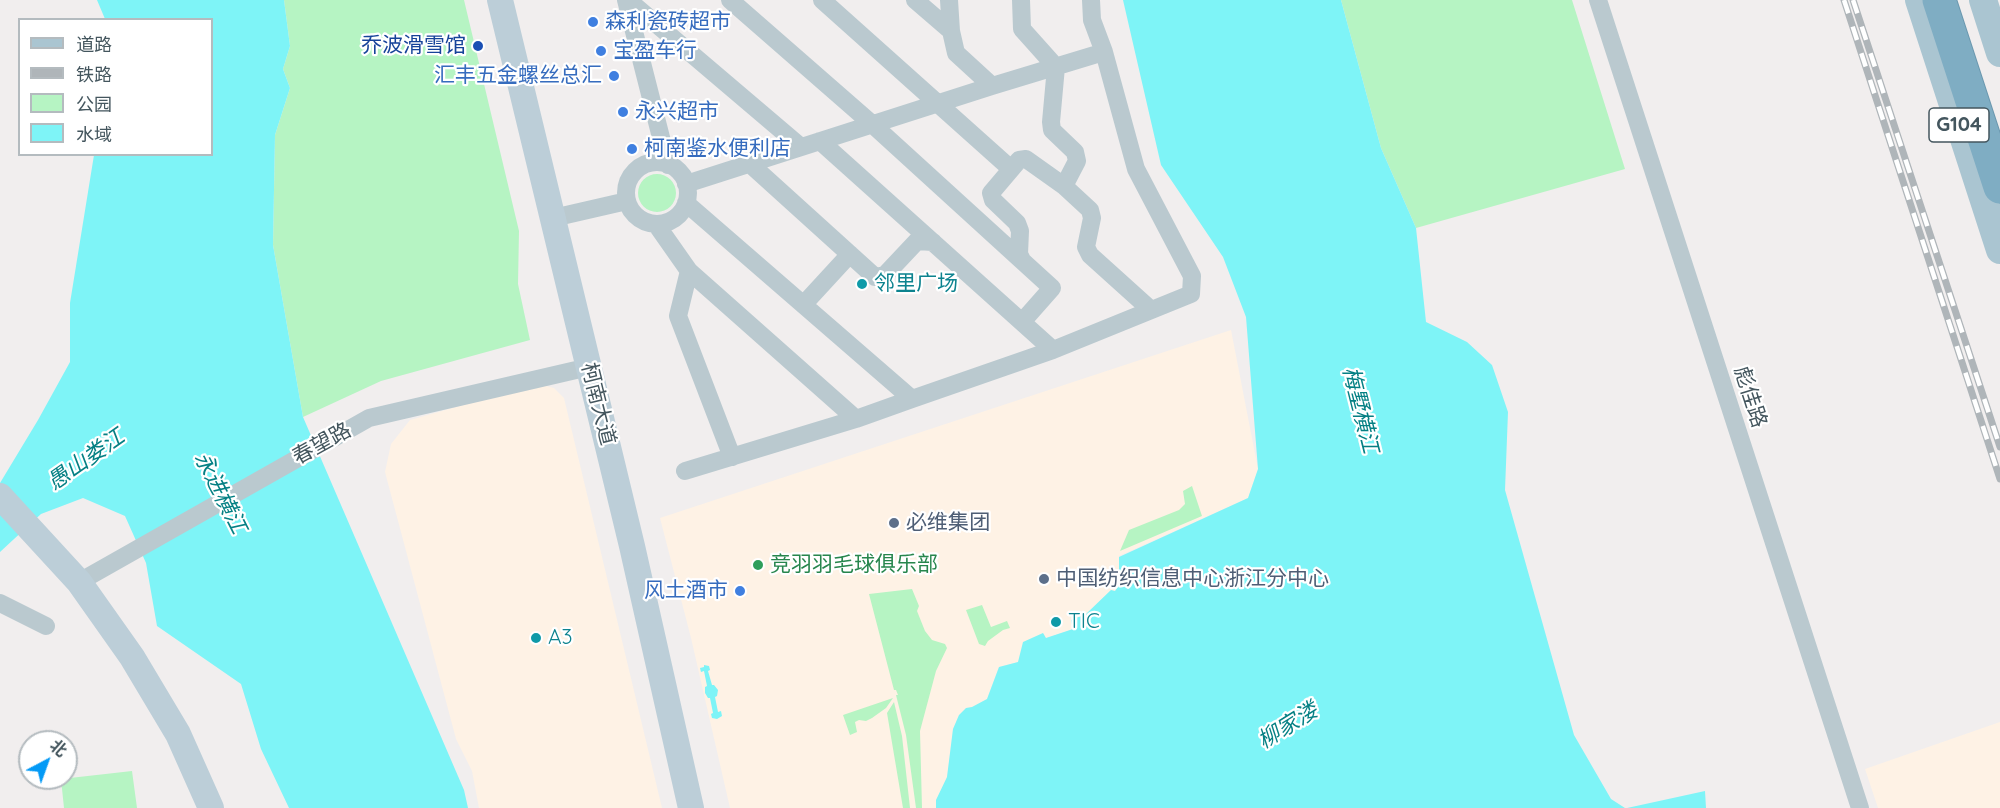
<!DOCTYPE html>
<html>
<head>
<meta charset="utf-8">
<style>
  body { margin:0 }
  #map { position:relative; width:2000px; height:808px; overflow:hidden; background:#f1eeee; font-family:Quicksand,"Noto Sans SC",sans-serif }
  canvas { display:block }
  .legend { position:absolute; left:18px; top:18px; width:195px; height:138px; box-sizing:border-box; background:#fff; border:2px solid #b4bbbf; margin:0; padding:8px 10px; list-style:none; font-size:18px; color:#44565e }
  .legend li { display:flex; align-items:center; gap:12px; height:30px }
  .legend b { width:30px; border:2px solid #b4bbbf }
  .north { position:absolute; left:18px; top:730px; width:60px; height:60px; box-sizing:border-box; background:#fff; border:2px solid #b4bbbf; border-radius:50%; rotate:41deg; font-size:16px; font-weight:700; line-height:24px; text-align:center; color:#44565e }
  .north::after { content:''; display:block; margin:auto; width:21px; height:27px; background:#039af6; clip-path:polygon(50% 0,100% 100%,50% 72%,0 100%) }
</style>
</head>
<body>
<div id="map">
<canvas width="2000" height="808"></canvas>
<ul class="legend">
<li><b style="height:8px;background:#aac5d1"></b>道路</li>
<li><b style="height:8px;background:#afb5b9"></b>铁路</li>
<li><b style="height:16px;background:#b6f4c3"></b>公园</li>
<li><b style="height:16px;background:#7ef4f7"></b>水域</li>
</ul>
<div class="north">北</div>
</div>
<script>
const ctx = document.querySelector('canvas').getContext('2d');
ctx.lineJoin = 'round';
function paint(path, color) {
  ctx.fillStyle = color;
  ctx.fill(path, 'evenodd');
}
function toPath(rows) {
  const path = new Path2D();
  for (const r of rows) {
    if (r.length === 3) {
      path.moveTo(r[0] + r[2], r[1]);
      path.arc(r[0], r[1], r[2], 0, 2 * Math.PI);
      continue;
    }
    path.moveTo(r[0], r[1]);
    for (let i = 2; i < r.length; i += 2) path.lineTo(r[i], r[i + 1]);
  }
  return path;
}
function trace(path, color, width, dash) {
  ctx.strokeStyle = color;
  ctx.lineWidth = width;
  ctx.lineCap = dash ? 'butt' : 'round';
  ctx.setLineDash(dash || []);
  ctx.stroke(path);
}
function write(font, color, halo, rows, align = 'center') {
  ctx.font = font + ' Quicksand,"Noto Sans SC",sans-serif';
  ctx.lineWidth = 4.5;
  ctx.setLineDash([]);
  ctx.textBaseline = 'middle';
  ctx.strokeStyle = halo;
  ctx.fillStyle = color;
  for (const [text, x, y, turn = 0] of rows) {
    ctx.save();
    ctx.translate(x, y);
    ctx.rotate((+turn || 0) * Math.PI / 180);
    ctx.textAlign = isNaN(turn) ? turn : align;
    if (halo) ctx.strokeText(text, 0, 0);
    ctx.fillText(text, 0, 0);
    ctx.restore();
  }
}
paint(toPath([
  [1231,330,1258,469,1248,498,1119,556,1119,578,1123,580,1115,592,1111,590,1086,614,1071,620,1073,629,1045,638,1044,633,1018,662,999,667,987,699,959,715,953,729,947,777,954,808,730,808,691,638,660,518],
  [538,384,554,388,564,398,662,808,479,808,472,771,456,739,385,472,391,444,410,420],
  [2000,722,2000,808,1878,808,1865,769]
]), '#fef2e5');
paint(toPath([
  [284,0,464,0,519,231,518,284,530,340,381,381,303,417,273,245,275,135,290,88,283,69,290,46],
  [1341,0,1572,0,1625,169,1416,228,1381,148],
  [657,193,19],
  [1192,486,1202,516,1120,551,1129,530,1179,510,1185,504,1183,491],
  [912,589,919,606,917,611,925,631,932,640,945,644,947,648,936,671,920,731,922,808,916,808,906,735,896,695,898,695,896,690,894,690,869,594],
  [982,605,991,627,1007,621,1010,628,1003,630,988,641,985,646,979,644,966,610],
  [893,698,886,708,872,718,866,721,859,720,855,722,857,732,850,735,843,715],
  [894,702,902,736,910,808,903,808,887,713],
  [132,771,137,808,64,808,61,779]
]), '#b6f4c3');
paint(toPath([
  [97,0,284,0,290,46,283,69,290,88,275,135,273,245,303,417,464,790,468,808,289,808,261,749,241,684,157,626,146,563,125,516,83,498,41,514,0,552,0,483,38,420,70,362,70,303,94,155,212,154,212,20,105,19],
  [1123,0,1341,0,1381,148,1416,228,1426,322,1467,342,1492,365,1508,412,1505,490,1574,735,1611,799,1625,808,936,808,936,800,947,777,953,729,959,715,966,708,972,707,987,699,999,667,1018,662,1023,642,1043,633,1046,638,1073,629,1071,620,1086,614,1111,590,1115,591,1122,581,1119,578,1119,557,1248,498,1258,469,1246,317,1223,257,1161,165],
  [704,665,709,666,710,670,708,671,712,685,714,685,718,690,717,696,715,697,718,712,721,711,722,716,717,719,712,718,711,714,713,713,710,698,708,698,705,693,705,687,707,686,704,671,701,672,700,668,704,667],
  [1705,791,1706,808,1627,808]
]), '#7ef4f7');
const highway = toPath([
  [1939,0,2000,187]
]);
trace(highway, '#6b98af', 35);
trace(toPath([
  [626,0,668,165],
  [628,0,801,147],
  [730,0,872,124,1052,288,1022,322],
  [822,0,1011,169],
  [915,0,951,31],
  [949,0,951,31,956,53,992,86],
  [1021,0,1022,29,1056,67,1051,122,1052,130,1075,152,1077,161,1064,186,1090,210,1092,218,1086,247,1090,255,1151,310],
  [1598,0,1860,808],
  [820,141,1053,350],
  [657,193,31],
  [749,163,875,277,885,275,917,241,933,242],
  [686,184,992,86,1104,52],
  [686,203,912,399],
  [553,218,627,201],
  [656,224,689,271,856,419],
  [1022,260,1019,254,1020,231,1017,223,993,200,991,193,1019,160,1026,159,1064,186],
  [689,271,678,316,732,457],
  [804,304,850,254],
  [685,471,856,419,912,399,1053,350,1191,294,1192,276,1136,169,1104,52,1092,20,1091,0],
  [79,582,369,418,589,367],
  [0,603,46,626]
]), '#bac9cf', 18);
trace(toPath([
  [500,0,632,546,691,808],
  [0,496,79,582,132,657,178,734,211,808]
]), '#bcced8', 26);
trace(toPath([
  [1919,0,2000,250],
  [1983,0,2000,53]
]), '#aac5d1', 28);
trace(highway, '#7fadc3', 33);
const rail = toPath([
  [1844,0,2000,479],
  [1853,0,2000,447]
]);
trace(rail, '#afb5b9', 7);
trace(rail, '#fff', 4.5, [14]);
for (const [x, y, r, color] of [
  [593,22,6,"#3f7fe0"],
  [478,46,6,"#1a4fb4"],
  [601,51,6,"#3f7fe0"],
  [614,76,6,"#3f7fe0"],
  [623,112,6,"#3f7fe0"],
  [632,149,6,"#3f7fe0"],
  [862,284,6,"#0f9aa8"],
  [894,523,6,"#5c6f8a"],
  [758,565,6,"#2e9e5b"],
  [1044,579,6,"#5c6f8a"],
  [740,591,6,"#3f7fe0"],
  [1056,622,6,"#0f9aa8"],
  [536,638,6,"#0f9aa8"]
]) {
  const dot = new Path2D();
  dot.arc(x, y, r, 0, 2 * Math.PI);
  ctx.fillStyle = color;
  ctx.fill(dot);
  trace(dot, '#fff', 2);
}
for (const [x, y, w] of [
  [1959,125,60]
]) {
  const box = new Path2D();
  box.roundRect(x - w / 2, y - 17, w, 34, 4.5);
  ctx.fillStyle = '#fff';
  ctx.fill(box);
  trace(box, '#44565e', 1.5);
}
write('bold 20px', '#44565e', null, [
  ["G104",1959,125]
]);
write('21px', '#366cbe', '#fff', [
  ["森利瓷砖超市",605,22],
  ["宝盈车行",613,51],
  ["汇丰五金螺丝总汇",602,76,"right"],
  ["永兴超市",635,112],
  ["柯南鉴水便利店",644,149],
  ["风土酒市",728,591,"right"]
], 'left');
write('21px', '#164399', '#fff', [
  ["乔波滑雪馆",466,46]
], 'right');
write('21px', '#0d838f', '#fff', [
  ["邻里广场",874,284],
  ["TIC",1068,622],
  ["A3",548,638]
], 'left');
write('21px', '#44565e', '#fff', [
  ["彪佳路",1750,397,72],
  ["柯南大道",598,404,76],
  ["春望路",322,444,-29]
]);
write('21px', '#4e5e75', '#fff', [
  ["必维集团",906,523],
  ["中国纺织信息中心浙江分中心",1056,579]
], 'left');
write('21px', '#27864d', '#fff', [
  ["竞羽羽毛球俱乐部",770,565]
], 'left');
write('italic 22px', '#058084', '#fff', [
  ["梅墅横江",1360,410,76],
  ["愚山娄江",86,460,-35],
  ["永进横江",220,493,63],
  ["柳家溇",1288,726,-32]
]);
</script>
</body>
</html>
